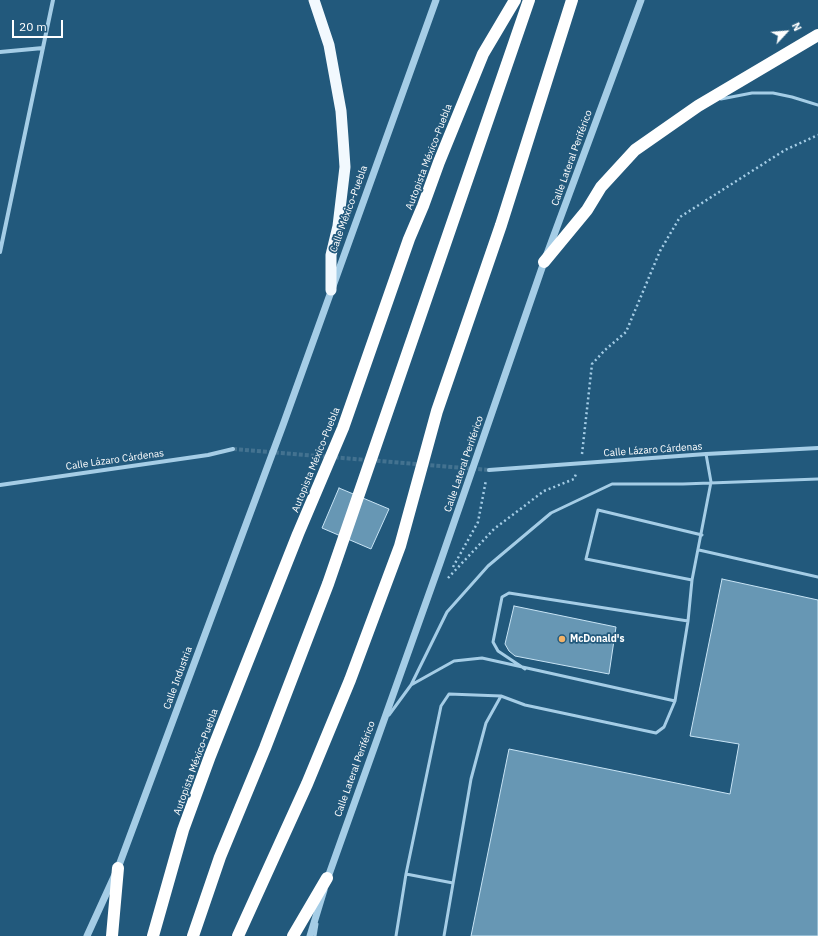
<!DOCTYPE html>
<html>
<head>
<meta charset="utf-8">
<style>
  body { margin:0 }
  #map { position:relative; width:818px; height:936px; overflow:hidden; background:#22597c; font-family:"IBM Plex Sans",sans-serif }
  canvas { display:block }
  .north { position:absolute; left:766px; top:12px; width:40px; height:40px; -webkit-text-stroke:3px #22597c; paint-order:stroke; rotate:64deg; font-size:11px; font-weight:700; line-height:16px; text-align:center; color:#fff }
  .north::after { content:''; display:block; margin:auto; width:14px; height:18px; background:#fff; clip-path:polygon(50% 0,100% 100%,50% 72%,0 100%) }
  .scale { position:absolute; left:12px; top:20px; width:51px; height:18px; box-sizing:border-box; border:2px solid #fff; border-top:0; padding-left:5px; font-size:12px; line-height:14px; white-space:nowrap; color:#fff; -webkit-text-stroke:3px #22597c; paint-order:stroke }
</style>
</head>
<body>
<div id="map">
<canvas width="818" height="936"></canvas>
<div class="north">N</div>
<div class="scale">20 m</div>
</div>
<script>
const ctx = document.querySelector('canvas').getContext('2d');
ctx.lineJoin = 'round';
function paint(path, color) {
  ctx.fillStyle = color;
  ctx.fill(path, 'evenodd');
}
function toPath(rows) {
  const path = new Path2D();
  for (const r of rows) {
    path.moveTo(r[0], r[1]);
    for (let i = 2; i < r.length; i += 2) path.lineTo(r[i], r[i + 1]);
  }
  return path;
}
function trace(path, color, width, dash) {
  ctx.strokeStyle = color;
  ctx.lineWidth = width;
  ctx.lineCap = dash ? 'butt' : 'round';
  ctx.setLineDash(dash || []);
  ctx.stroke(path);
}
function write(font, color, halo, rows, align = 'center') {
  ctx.font = font + ' "IBM Plex Sans",sans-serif';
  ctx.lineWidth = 3.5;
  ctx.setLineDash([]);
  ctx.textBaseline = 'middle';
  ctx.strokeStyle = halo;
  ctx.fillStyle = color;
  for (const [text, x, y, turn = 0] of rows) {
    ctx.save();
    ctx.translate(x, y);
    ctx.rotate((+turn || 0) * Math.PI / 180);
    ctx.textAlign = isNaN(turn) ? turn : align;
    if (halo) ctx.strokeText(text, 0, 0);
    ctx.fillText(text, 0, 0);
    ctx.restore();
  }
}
const building = toPath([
  [339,488,389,509,371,549,322,528,339,488],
  [722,579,818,600,818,936,471,936,509,749,730,794,739,744,690,736,722,579],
  [514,606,616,627,609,674,515,656,509,651,505,644,514,606]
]);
paint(building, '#6797b4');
trace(building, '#c8e4f5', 1);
trace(toPath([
  [233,449,489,470]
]), '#437290', 4, [4, 2]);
trace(toPath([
  [582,454,592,364,605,350,626,332,660,251,680,217,785,150,818,135],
  [453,567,478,522,486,480],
  [448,578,494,529,544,491,574,479,576,474]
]), '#a5cde6', 2.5, [2, 3]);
trace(toPath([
  [721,99,752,93,773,93,792,97,818,105],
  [699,550,818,577],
  [692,580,586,559,598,510,702,535],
  [525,669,498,651,493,642,502,597,509,593,688,621],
  [411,685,454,661,482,658,675,701],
  [389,715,411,685,447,612,488,566,551,513,612,484,683,484,818,479],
  [406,874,453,883],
  [315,936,317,924],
  [396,936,406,874,441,706,449,694,501,696],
  [444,936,471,779,486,723,501,696,525,705,656,733,664,727,675,701,688,621,692,580,711,482,706,454]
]), '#a5cde6', 3);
trace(toPath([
  [0,52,43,48],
  [0,252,53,0],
  [489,470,706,454,818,448],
  [0,485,208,455,233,449]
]), '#a5cde6', 4);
trace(toPath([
  [327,880,440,563,544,262,641,0],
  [87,936,118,868,283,425,436,0],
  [310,936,324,890]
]), '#a5cde6', 7);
trace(toPath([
  [314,0,329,45,341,111,343,138,345,167,338,226,331,255,331,290]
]), '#f2f9fe', 11);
trace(toPath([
  [544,262,587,210,601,187,635,150,698,106,818,35],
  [112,936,118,868],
  [153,936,183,830,210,756,298,534,343,428,409,239,423,206,439,162,483,54,515,0],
  [193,936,220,857,265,748,328,584,529,0],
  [238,936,307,784,350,680,400,546,437,411,501,225,572,0],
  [293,936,327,878]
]), '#fff', 12);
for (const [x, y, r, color] of [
  [562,639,4,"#f2b267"]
]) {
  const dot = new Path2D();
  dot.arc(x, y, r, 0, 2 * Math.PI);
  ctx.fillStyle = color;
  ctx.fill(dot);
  trace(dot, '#22597c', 1.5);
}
write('10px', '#fff', '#22597c', [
  ["Autopista México-Puebla",429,157,-69],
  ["Calle Lateral Periférico",572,158,-70],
  ["Calle México-Puebla",349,209,-70],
  ["Calle Lázaro Cárdenas",653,450,-4],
  ["Calle Lázaro Cárdenas",115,460,-8],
  ["Autopista México-Puebla",316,460,-68],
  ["Calle Lateral Periférico",464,464,-71],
  ["Calle Industria",178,678,-70],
  ["Autopista México-Puebla",196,762,-70],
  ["Calle Lateral Periférico",355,769,-70]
]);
write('bold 10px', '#fff', '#22597c', [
  ["McDonald's",570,639]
], 'left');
</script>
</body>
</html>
